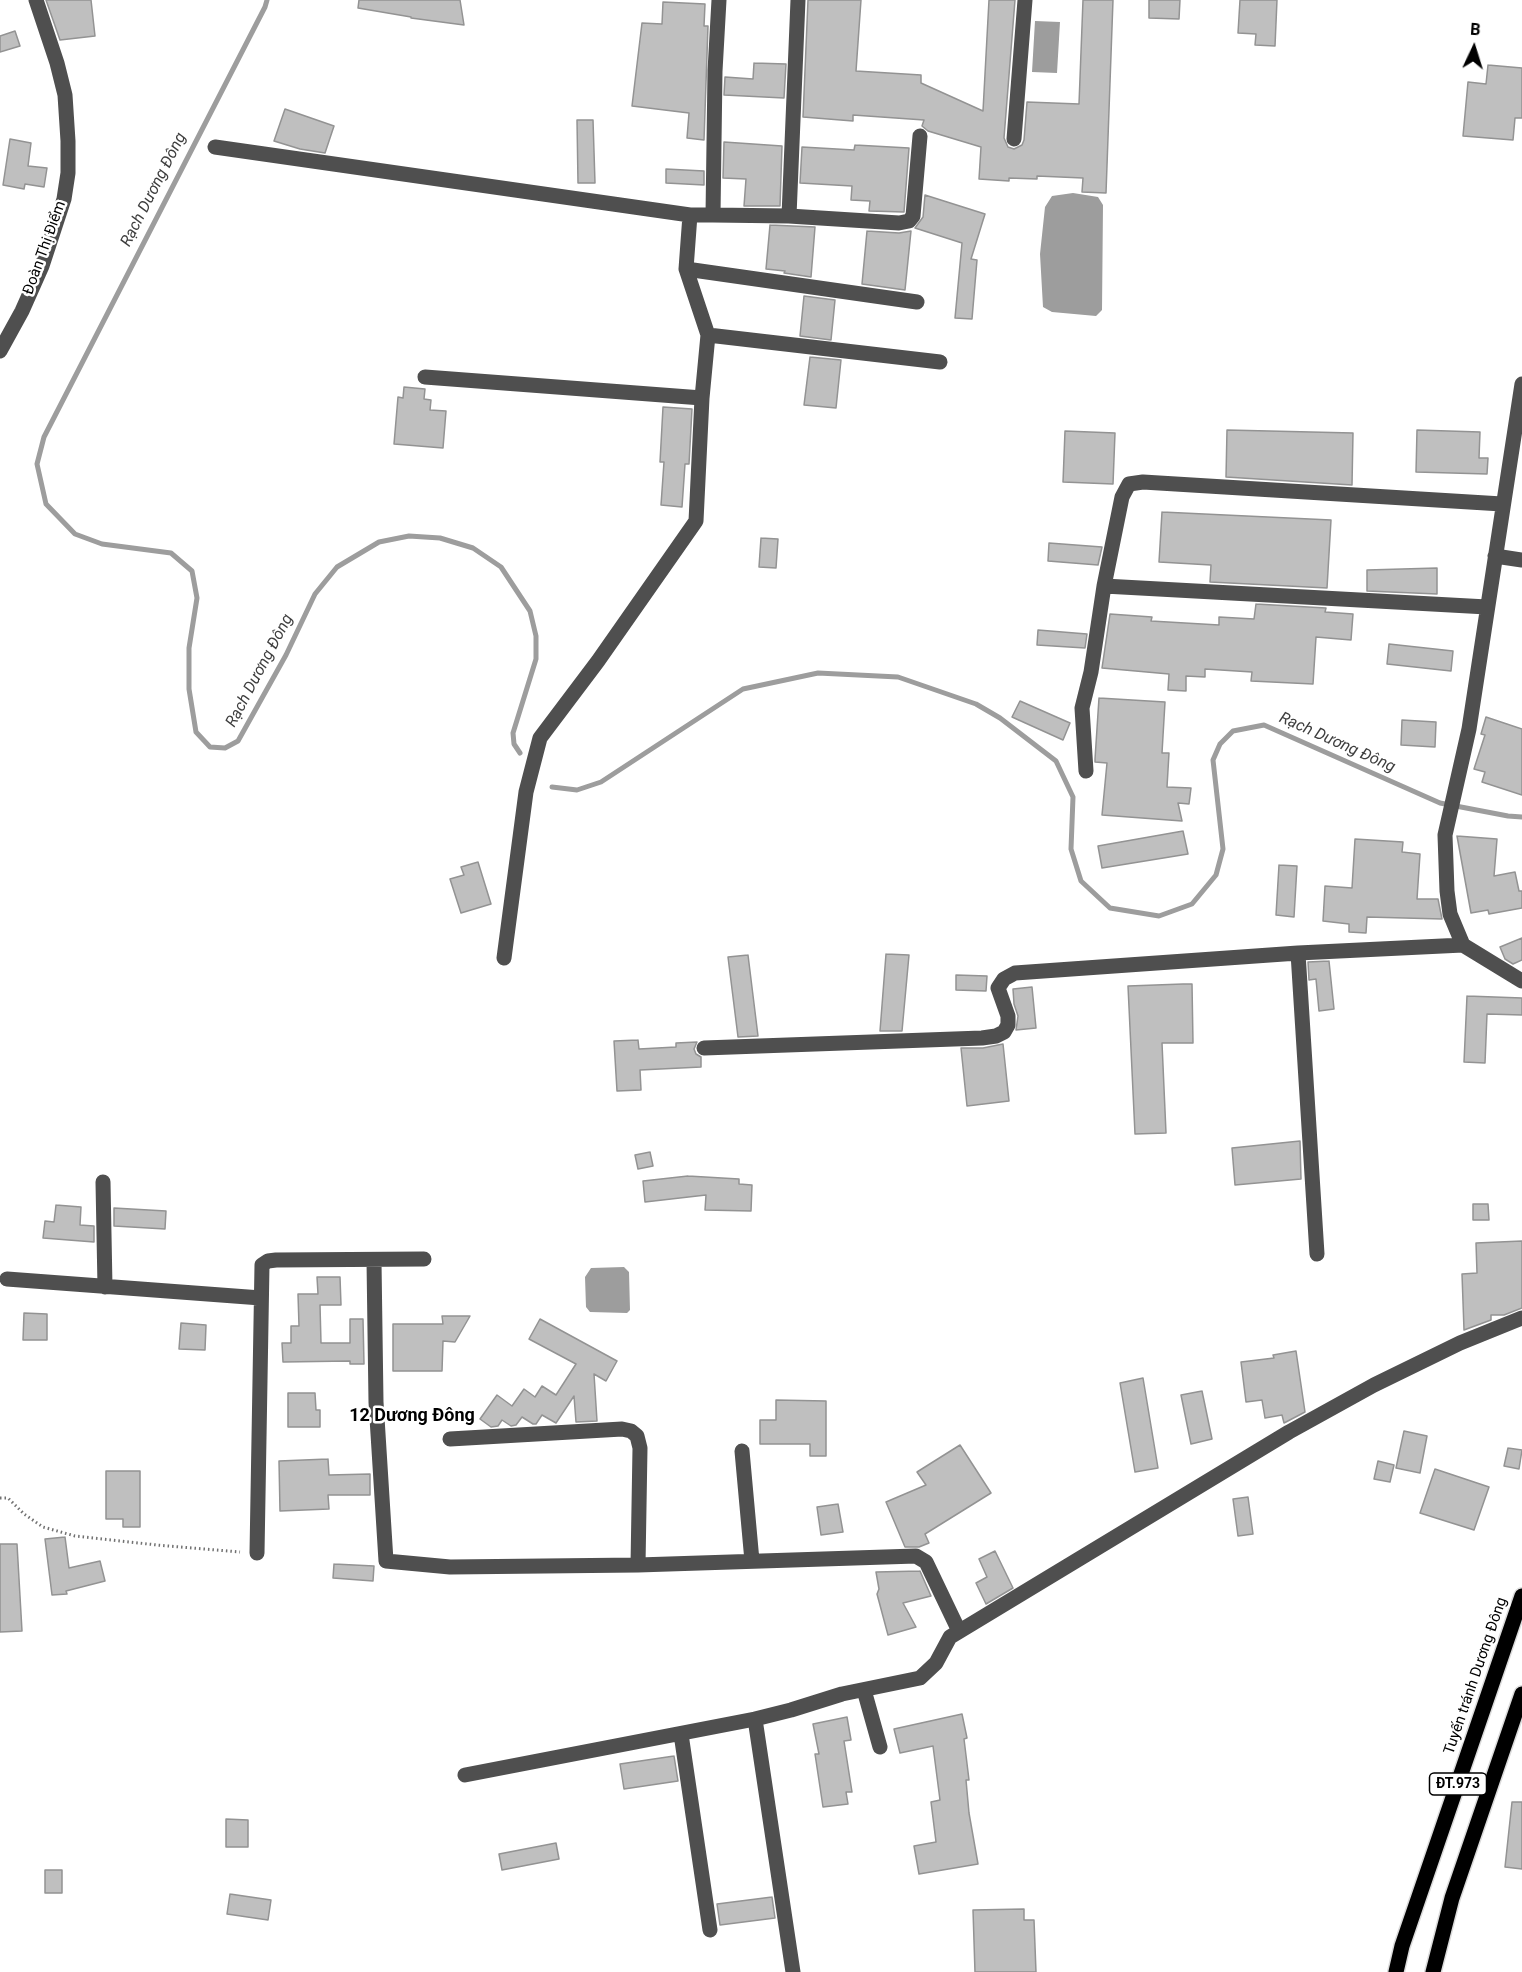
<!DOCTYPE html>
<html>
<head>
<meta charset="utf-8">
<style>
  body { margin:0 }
  #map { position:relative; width:1522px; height:1972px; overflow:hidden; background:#fff; font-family:Roboto,sans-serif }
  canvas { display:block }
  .north { position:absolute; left:1444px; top:18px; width:60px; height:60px; -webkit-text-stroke:4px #fff; paint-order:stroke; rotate:4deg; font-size:16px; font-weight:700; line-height:24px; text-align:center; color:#000 }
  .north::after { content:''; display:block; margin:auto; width:21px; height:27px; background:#000; clip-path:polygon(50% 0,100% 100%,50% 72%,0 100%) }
</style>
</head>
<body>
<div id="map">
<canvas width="1522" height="1972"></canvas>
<div class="north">B</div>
</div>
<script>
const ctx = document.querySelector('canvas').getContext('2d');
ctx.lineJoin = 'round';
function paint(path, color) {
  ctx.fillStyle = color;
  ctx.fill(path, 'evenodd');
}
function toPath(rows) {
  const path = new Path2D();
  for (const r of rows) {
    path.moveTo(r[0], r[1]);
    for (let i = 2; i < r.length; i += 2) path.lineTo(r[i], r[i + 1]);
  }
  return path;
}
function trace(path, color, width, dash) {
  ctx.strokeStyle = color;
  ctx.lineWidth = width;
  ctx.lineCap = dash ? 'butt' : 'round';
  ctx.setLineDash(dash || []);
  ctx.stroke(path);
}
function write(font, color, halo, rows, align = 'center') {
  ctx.font = font + ' Roboto,sans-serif';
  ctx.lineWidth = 5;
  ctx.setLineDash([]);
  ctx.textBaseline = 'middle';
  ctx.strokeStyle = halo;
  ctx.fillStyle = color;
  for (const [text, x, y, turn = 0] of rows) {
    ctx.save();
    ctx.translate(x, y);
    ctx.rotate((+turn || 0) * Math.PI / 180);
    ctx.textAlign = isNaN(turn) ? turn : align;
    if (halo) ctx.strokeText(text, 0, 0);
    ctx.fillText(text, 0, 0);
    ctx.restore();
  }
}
paint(toPath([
  [1035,21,1060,22,1057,73,1032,72],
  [1073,193,1098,197,1103,205,1102,310,1096,316,1052,312,1043,307,1040,254,1045,207,1052,196],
  [624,1267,629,1272,630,1310,627,1313,590,1312,586,1307,585,1277,591,1268]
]), '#9d9d9d');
trace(toPath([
  [267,0,265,7,44,437,37,464,46,504,75,534,102,544,171,553,192,571,197,598,189,648,189,689,196,732,210,747,225,748,238,741,286,655,315,594,337,567,379,542,409,536,440,538,473,548,501,567,530,611,536,636,536,659,513,733,514,744,520,753],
  [552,787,577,790,601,782,743,689,818,673,898,677,976,704,1000,718,1056,761,1073,797,1071,849,1081,881,1110,908,1159,916,1192,904,1216,875,1223,849,1213,760,1220,744,1233,731,1264,725,1440,803,1508,816,1522,817]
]), '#9d9d9d', 5);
const building = toPath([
  [46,0,91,0,95,36,60,40,46,0],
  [359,0,460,0,464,25,411,18,411,17,358,8,359,0],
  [808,0,861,0,856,71,921,75,921,83,983,111,989,0,1015,0,1004,138,1008,147,1014,149,1022,145,1024,140,1027,102,1079,104,1083,0,1113,0,1106,193,1082,192,1083,178,1037,176,1037,179,1009,178,1009,181,979,179,981,147,928,131,922,126,924,120,853,115,853,121,803,117,808,0],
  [1149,0,1180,0,1179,19,1149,18,1149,0],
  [1240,0,1277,0,1275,46,1255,45,1256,34,1238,33,1240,0],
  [663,2,705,4,704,26,708,26,704,140,687,138,689,113,632,106,642,23,662,24,663,2],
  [15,31,20,46,0,52,0,36,15,31],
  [754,63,786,64,784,98,724,95,725,77,753,79,754,63],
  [1488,65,1522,68,1522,118,1515,118,1513,140,1463,136,1468,82,1486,84,1488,65],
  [285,109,334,126,325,153,300,149,274,141,285,109],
  [577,120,593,120,595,183,578,183,577,120],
  [10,139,31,143,28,166,47,168,44,187,25,184,24,189,3,185,10,139],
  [724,142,782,146,780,206,744,206,746,179,723,178,724,142],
  [855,145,909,148,904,212,869,211,870,201,851,200,852,186,800,183,802,147,854,150,855,145],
  [666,169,704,171,704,185,666,183,666,169],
  [925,195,985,214,971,259,977,260,972,319,955,318,962,243,915,228,923,217,925,195],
  [770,225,815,227,811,277,784,273,785,271,766,269,770,225],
  [867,231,899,233,911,231,905,290,862,284,867,231],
  [804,296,835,300,831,340,800,336,804,296],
  [810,357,841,360,836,408,804,405,810,357],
  [404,387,425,389,424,399,431,400,430,410,446,411,443,448,394,444,398,397,403,398,404,387],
  [663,407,692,409,689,464,685,464,682,507,661,505,664,462,660,462,663,407],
  [1227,430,1353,433,1352,485,1226,477,1227,430],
  [1417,430,1480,432,1479,458,1488,458,1487,474,1416,472,1417,430],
  [1065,431,1115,433,1113,484,1063,482,1065,431],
  [1162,512,1331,520,1327,588,1210,582,1211,565,1159,562,1162,512],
  [761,538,778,539,776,568,759,567,761,538],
  [1049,543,1102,547,1098,565,1048,561,1049,543],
  [1437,568,1437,594,1367,591,1367,570,1437,568],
  [1256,604,1326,608,1325,612,1353,614,1351,640,1316,637,1313,684,1251,681,1252,672,1205,669,1205,677,1186,676,1186,691,1168,690,1169,674,1102,668,1110,614,1152,617,1151,621,1219,625,1219,617,1254,619,1256,604],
  [1038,630,1087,634,1085,648,1037,645,1038,630],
  [1389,644,1453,651,1451,671,1387,664,1389,644],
  [1099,698,1165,702,1162,753,1169,753,1167,787,1191,788,1189,804,1178,803,1182,821,1102,815,1107,763,1095,762,1095,759,1099,698],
  [1020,701,1070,723,1063,740,1012,717,1020,701],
  [1486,717,1522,729,1522,795,1482,782,1485,772,1474,769,1485,735,1481,734,1486,717],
  [1402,720,1436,722,1435,747,1401,745,1402,720],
  [1183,831,1188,854,1102,868,1098,846,1183,831],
  [1457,836,1497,839,1494,876,1515,872,1519,891,1522,891,1522,908,1489,914,1488,910,1471,913,1457,836],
  [1355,839,1403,842,1402,852,1420,854,1417,899,1438,899,1442,919,1367,917,1366,933,1349,932,1349,924,1323,921,1325,886,1352,888,1355,839],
  [478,862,491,904,461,913,450,879,464,875,461,867,478,862],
  [1279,865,1297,866,1294,917,1276,915,1279,865],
  [1522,938,1522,960,1513,964,1505,959,1500,947,1522,938],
  [886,954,909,955,902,1031,880,1031,886,954],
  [748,955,758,1036,738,1037,728,957,748,955],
  [1329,961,1334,1009,1319,1011,1316,979,1309,980,1308,962,1329,961],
  [956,975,987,976,986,991,956,990,956,975],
  [1183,984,1192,984,1193,1043,1162,1043,1166,1133,1135,1134,1128,986,1183,984],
  [1032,987,1036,1028,1016,1030,1018,1016,1014,1004,1013,989,1032,987],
  [1467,996,1522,998,1522,1015,1487,1014,1485,1063,1464,1062,1467,996],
  [638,1040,639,1049,676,1047,676,1043,697,1042,694,1049,696,1054,701,1057,701,1067,640,1070,641,1090,617,1091,614,1041,638,1040],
  [1003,1044,1009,1101,967,1106,961,1048,983,1048,1003,1044],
  [1300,1141,1301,1179,1235,1185,1232,1148,1300,1141],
  [650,1152,653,1166,638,1169,635,1155,650,1152],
  [688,1176,739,1179,739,1184,752,1185,751,1211,705,1210,706,1195,645,1202,643,1181,688,1176],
  [1473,1204,1488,1204,1489,1220,1473,1220,1473,1204],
  [56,1205,81,1207,80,1225,94,1226,94,1242,43,1238,45,1221,54,1222,56,1205],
  [114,1208,166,1211,165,1229,114,1226,114,1208],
  [1522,1241,1522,1308,1504,1315,1491,1315,1491,1320,1464,1330,1462,1274,1477,1273,1476,1243,1522,1241],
  [317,1277,340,1277,341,1305,320,1305,321,1343,350,1343,350,1319,363,1319,364,1364,350,1364,350,1361,283,1362,282,1343,291,1343,291,1326,299,1326,298,1294,318,1294,317,1277],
  [24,1313,47,1314,47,1340,23,1340,24,1313],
  [442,1316,470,1316,455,1342,443,1341,442,1371,393,1371,393,1324,443,1324,442,1316],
  [540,1319,617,1361,606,1381,594,1374,597,1421,576,1422,574,1396,556,1423,542,1415,536,1424,533,1424,522,1417,516,1425,511,1426,502,1420,498,1426,491,1427,480,1419,497,1395,512,1406,524,1389,535,1397,542,1386,556,1395,576,1364,529,1339,540,1319],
  [181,1323,206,1325,205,1350,179,1349,181,1323],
  [1296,1351,1305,1412,1286,1422,1284,1423,1282,1415,1265,1418,1262,1400,1246,1402,1241,1362,1274,1358,1273,1355,1296,1351],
  [1143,1378,1158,1468,1135,1472,1120,1383,1143,1378],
  [1202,1391,1212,1439,1191,1444,1181,1395,1202,1391],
  [288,1393,315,1393,316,1410,320,1410,320,1427,288,1427,288,1393],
  [776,1400,826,1401,826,1456,810,1456,810,1444,760,1444,760,1420,776,1420,776,1400],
  [1404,1431,1427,1436,1420,1473,1396,1468,1404,1431],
  [960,1445,991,1493,925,1534,929,1543,919,1547,905,1547,886,1502,926,1485,917,1472,960,1445],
  [1508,1448,1522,1450,1519,1469,1504,1466,1508,1448],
  [328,1459,329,1475,370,1474,370,1495,328,1495,329,1509,280,1511,279,1461,328,1459],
  [1378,1461,1394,1465,1390,1482,1374,1479,1378,1461],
  [1435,1469,1489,1487,1474,1530,1420,1513,1435,1469],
  [106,1471,140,1471,140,1527,123,1527,123,1519,106,1519,106,1471],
  [1248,1497,1253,1534,1238,1536,1233,1499,1248,1497],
  [838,1504,843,1532,821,1535,817,1507,838,1504],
  [65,1537,69,1568,100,1561,105,1581,66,1591,67,1594,52,1595,45,1539,65,1537],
  [0,1544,17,1544,22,1631,0,1632,0,1544],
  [995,1551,1013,1588,986,1604,976,1583,987,1577,979,1559,995,1551],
  [334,1564,374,1566,373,1581,333,1578,334,1564],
  [920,1571,931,1596,903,1603,916,1627,888,1635,877,1594,879,1589,876,1572,920,1571],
  [962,1714,967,1738,964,1739,969,1780,966,1780,969,1813,978,1864,919,1874,914,1846,936,1842,931,1802,940,1800,933,1746,900,1753,894,1729,962,1714],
  [847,1717,851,1740,844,1741,852,1792,846,1792,848,1804,823,1807,815,1754,819,1754,813,1724,847,1717],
  [674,1756,678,1781,624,1789,620,1764,674,1756],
  [1512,1802,1522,1802,1522,1869,1505,1867,1512,1802],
  [226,1819,248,1820,248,1847,226,1847,226,1819],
  [556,1843,559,1859,502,1870,499,1854,556,1843],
  [45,1870,62,1870,62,1893,45,1893,45,1870],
  [230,1894,271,1900,268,1920,227,1914,230,1894],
  [772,1897,775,1918,720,1925,717,1904,772,1897],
  [1024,1909,1024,1920,1034,1920,1036,1972,975,1972,973,1910,1024,1909]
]);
paint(building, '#bfbfbf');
trace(building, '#939393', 1.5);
const major = toPath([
  [1396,1972,1402,1946,1522,1596],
  [1433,1972,1452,1898,1522,1694]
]);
trace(major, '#dbdbdb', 18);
trace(toPath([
  [0,1498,8,1498,24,1514,43,1527,75,1536,157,1545,240,1552]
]), '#717171', 3, [1.5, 3]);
trace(toPath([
  [1014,139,1025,0],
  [215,147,690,215],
  [713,215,789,216,899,223,909,221,913,216,920,136],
  [789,216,798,0],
  [686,269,917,302],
  [708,335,940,362],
  [0,351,22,311,42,266,64,199,68,173,68,141,65,95,57,63,36,0],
  [425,377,702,398],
  [1522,384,1469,729,1445,835,1447,891,1450,914,1463,945,1522,981],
  [1495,556,1522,560],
  [1104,586,1487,607],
  [1086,771,1082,708,1091,672,1104,586,1122,497,1129,484,1143,482,1502,504],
  [1298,953,1317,1254],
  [504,958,526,792,540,738,598,661,696,521,702,398,708,335,686,269,690,215,713,215,715,71,719,0],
  [704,1048,982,1038,996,1036,1004,1032,1008,1025,1008,1016,998,988,1004,979,1015,973,1298,953,1463,945],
  [103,1182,105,1287],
  [374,1261,376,1402,386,1561,450,1567,638,1565,916,1556,926,1562,959,1631],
  [7,1279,261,1298],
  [450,1439,622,1429,631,1431,637,1436,640,1448,638,1565],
  [742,1451,752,1561],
  [257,1553,262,1265,268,1261,276,1260,424,1259],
  [864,1690,880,1747],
  [755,1719,793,1972],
  [681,1734,710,1930],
  [465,1775,755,1719,791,1710,842,1694,920,1678,936,1663,950,1637,1289,1432,1374,1385,1460,1343,1522,1318]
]), '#4f4f4f', 15);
trace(major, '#000', 15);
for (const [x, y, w] of [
  [1458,1784,57]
]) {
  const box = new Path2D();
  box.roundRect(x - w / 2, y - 11, w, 22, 4.5);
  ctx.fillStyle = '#fff';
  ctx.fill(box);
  trace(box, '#000', 1.5);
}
write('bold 14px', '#000', null, [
  ["ĐT.973",1458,1784]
]);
write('15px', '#000', '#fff', [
  ["Đoàn Thị Điểm",45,248,-70],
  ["Tuyến tránh Dương Đông",1476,1676,-71]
]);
write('italic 16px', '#3e3e3e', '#fff', [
  ["Rạch Dương Đông",154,190,-63],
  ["Rạch Dương Đông",260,671,-62],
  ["Rạch Dương Đông",1337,743,24]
]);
write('bold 18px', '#000', '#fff', [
  ["12 Dương Đông",412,1416]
]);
</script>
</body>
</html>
